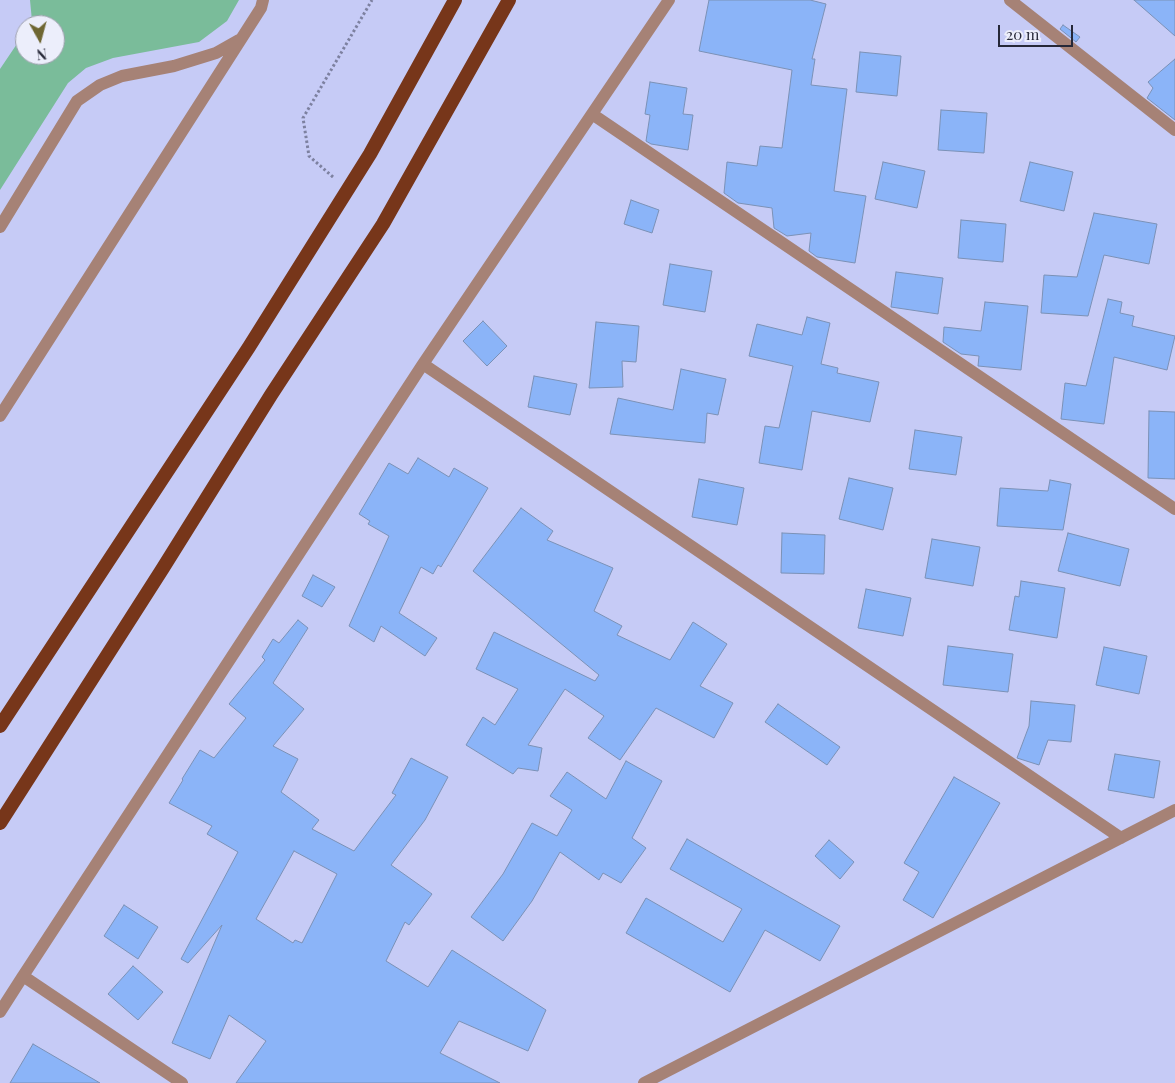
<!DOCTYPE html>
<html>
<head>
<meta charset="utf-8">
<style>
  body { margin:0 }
  #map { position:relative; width:1175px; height:1083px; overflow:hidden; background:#c6cbf6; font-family:"Playfair Display",serif }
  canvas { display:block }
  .north { position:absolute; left:15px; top:15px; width:50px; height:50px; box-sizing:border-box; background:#eceefb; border:1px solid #9d9fad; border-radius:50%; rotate:173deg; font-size:14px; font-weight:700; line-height:20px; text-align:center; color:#262838 }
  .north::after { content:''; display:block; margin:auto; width:18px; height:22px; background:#6e6632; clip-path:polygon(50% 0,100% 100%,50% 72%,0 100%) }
  .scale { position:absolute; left:998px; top:25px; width:75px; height:22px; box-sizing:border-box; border:2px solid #262838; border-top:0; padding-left:6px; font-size:15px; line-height:18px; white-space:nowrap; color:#262838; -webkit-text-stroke:4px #eceefb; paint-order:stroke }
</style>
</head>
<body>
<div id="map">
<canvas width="1175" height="1083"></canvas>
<div class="north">N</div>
<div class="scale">20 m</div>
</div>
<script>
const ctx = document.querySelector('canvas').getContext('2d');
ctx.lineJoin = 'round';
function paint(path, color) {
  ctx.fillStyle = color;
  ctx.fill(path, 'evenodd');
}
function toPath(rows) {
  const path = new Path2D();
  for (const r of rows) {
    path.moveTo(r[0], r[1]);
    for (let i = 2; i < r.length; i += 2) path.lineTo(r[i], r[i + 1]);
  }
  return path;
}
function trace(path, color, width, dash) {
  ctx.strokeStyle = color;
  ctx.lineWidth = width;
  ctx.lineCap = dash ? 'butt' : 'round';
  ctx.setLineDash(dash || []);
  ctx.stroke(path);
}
paint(toPath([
  [30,0,239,0,227,21,199,42,113,58,86,68,68,83,0,190,0,69,25,32,25,55,55,55,55,25,29,25,32,21]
]), '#7abc9a');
const building = toPath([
  [709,0,810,0,826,4,812,59,815,59,811,85,847,89,834,191,866,196,855,263,817,257,809,251,811,233,787,236,774,228,772,208,738,203,724,193,727,162,757,166,760,146,782,148,792,70,699,51,709,0],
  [1134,0,1175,0,1175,36,1134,0],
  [1063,25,1080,37,1076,42,1060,29,1063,25],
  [860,52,901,56,897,96,856,92,860,52],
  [1175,59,1175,120,1147,98,1153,88,1148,82,1175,59],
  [650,82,687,88,683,114,693,115,688,150,651,144,646,141,650,115,645,114,650,82],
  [941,110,987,113,984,153,938,150,941,110],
  [883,162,925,171,917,208,875,199,883,162],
  [1030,162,1073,172,1064,211,1020,201,1030,162],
  [631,200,659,210,652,233,624,224,631,200],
  [1094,213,1157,224,1149,264,1104,255,1088,316,1041,313,1044,275,1077,277,1094,213],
  [961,220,1006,224,1003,262,958,258,961,220],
  [670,264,712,271,705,312,663,305,670,264],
  [896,272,943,278,938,314,891,307,896,272],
  [1108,299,1122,302,1120,313,1134,316,1132,326,1175,336,1167,370,1114,357,1104,424,1061,419,1065,383,1086,386,1108,299],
  [985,302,1028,306,1021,370,978,366,979,356,961,354,943,342,944,327,981,331,985,302],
  [807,317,830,323,821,364,838,368,837,373,879,382,870,422,812,411,802,470,759,463,765,426,779,428,793,366,749,356,757,324,802,335,807,317],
  [483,321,507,346,487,366,463,341,483,321],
  [596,322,639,326,636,362,622,361,623,387,589,388,596,322],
  [681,369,726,379,718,415,707,413,705,443,610,434,618,398,673,410,681,369],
  [534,376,577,384,570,415,528,407,534,376],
  [1149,411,1175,412,1175,479,1148,478,1149,411],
  [915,430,962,437,956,475,909,469,915,430],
  [418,458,449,477,454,468,488,488,441,567,438,565,433,574,421,567,399,613,437,638,425,656,381,626,374,642,349,626,389,536,368,524,370,521,359,514,389,463,408,474,418,458],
  [849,478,893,488,883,530,839,519,849,478],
  [699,479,744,488,737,525,692,517,699,479],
  [1050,480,1071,484,1063,530,997,526,1000,488,1048,491,1050,480],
  [521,508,553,531,547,540,613,568,594,611,622,626,617,635,670,660,693,622,727,644,700,686,733,703,714,738,656,708,620,760,588,738,604,716,565,689,528,745,542,748,538,771,518,768,513,774,466,745,483,717,495,725,518,689,476,669,494,632,595,681,599,675,473,571,521,508],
  [782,533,825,535,824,574,781,573,782,533],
  [1068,533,1129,549,1120,586,1058,571,1068,533],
  [932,539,980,547,973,586,925,578,932,539],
  [313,575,335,587,322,607,302,596,313,575],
  [1021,581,1065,588,1057,638,1009,630,1015,596,1019,597,1021,581],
  [866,589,911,598,903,636,858,628,866,589],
  [298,620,308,628,273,683,304,709,273,746,298,759,281,792,319,820,312,829,354,851,396,795,392,793,411,758,448,777,425,820,391,865,432,894,409,925,405,922,386,961,428,987,452,950,546,1010,528,1051,459,1021,440,1053,500,1083,236,1083,266,1041,229,1015,210,1059,172,1043,222,925,188,963,181,959,238,852,207,834,212,826,169,803,183,780,182,779,200,750,214,758,246,718,229,704,265,660,262,657,273,639,279,643,298,620],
  [294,851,337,874,302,943,295,940,293,943,256,919,294,851],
  [948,646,1013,654,1008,692,943,685,948,646],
  [1104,647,1147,656,1139,694,1096,685,1104,647],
  [1031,701,1075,705,1071,742,1048,740,1039,765,1017,758,1029,726,1031,701],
  [778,704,840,747,827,765,765,722,778,704],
  [1115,754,1160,761,1154,798,1108,790,1115,754],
  [626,761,662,781,632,838,646,848,621,883,603,873,599,880,560,852,532,901,503,941,471,917,503,874,532,823,557,836,572,810,550,796,567,772,606,799,626,761],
  [954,777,1000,803,933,918,903,900,919,872,904,863,954,777],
  [687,839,840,926,820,961,765,930,730,992,626,933,646,898,723,942,742,909,670,869,687,839],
  [829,840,854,862,840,879,815,856,829,840],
  [124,905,158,927,138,959,104,936,124,905],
  [133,966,163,992,138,1020,108,994,133,966],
  [33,1044,100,1083,10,1083,33,1044]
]);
paint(building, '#8bb4f8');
trace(building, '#7b91b6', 1);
trace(toPath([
  [333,177,309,156,303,118,372,0]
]), '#7d81a0', 3, [2.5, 2.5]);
trace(toPath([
  [0,227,77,101,100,85,122,76,174,66,216,53,239,40],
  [0,416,261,8,263,0]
]), '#a68276', 12);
trace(toPath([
  [1010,0,1175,130],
  [592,114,1175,509],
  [423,364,1121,838],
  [0,1012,23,976],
  [182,1083,23,976,423,364,669,0],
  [644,1083,1175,810]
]), '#a68276', 12);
trace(toPath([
  [0,726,249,347,370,154,455,0],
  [0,823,163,568,271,395,383,224,509,0]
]), '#77361a', 14);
</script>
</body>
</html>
